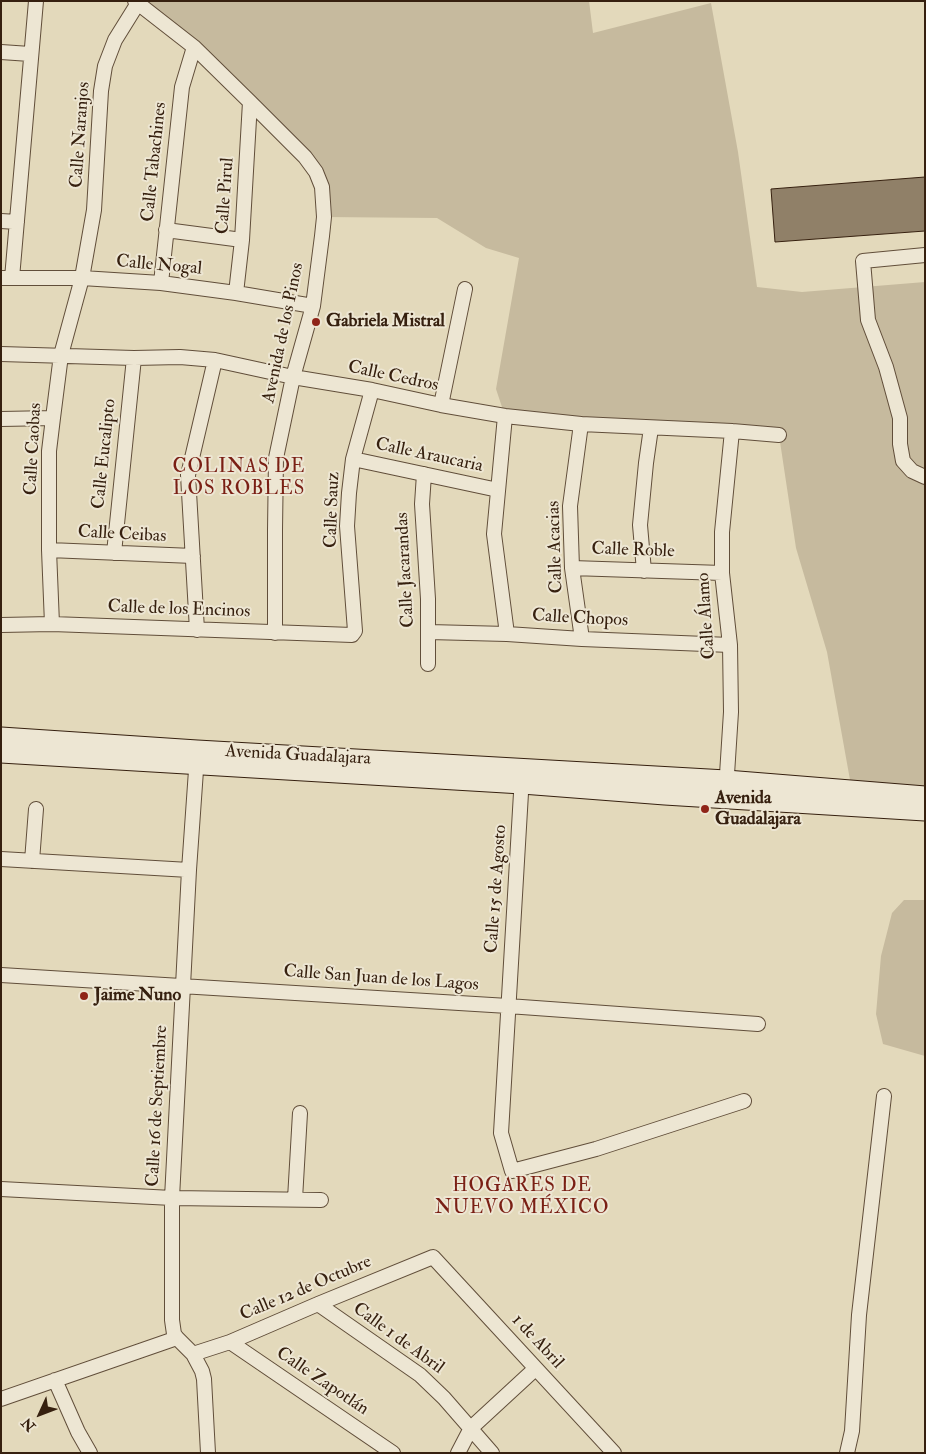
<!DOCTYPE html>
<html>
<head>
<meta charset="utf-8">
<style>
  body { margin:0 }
  #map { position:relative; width:926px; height:1454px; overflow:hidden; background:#e3d9bb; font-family:"IM FELL Double Pica",serif }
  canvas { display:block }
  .frame { position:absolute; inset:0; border:2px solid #36200f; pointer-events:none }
  .north { position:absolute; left:15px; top:1389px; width:50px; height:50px; -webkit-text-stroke:4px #ede6d3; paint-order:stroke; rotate:227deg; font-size:14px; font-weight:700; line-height:20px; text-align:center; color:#36200f }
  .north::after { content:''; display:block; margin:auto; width:18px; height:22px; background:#36200f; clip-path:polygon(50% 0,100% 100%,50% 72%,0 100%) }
</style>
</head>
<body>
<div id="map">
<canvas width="926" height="1454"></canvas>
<div class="frame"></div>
<div class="north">N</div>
</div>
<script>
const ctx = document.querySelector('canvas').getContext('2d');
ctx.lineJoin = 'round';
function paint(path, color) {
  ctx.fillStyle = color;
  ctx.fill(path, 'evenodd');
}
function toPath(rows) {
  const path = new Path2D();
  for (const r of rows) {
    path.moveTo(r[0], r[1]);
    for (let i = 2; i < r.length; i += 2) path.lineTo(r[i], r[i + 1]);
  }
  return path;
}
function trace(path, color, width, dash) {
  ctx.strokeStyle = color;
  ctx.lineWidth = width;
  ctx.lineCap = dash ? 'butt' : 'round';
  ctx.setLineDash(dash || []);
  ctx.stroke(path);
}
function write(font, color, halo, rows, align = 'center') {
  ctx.font = font + ' "IM FELL Double Pica",serif';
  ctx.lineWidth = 4;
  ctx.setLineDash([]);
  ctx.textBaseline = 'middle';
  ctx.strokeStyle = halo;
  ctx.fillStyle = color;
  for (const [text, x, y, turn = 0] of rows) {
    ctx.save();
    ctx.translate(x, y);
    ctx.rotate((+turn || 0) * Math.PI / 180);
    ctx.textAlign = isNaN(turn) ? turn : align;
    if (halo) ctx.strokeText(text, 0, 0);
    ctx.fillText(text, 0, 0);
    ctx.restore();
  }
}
paint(toPath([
  [135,1,589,1,593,33,711,3,738,152,757,287,802,292,925,282,925,796,852,791,827,652,796,548,779,435,505,416,496,389,519,258,486,248,437,218,324,217,316,172],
  [904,900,925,900,925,1056,883,1044,876,1014,881,956,892,913]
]), '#c6ba9e');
const building = toPath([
  [925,177,925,231,775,242,771,189,925,177]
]);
paint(building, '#908068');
trace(building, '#36200f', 1);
const street = toPath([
  [135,1,194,47,250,102,305,157,316,172,322,187,324,217,322,236,313,306,293,377,276,458,275,530,275,633],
  [1,52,30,54],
  [1,221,17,222],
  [166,230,242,240],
  [925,255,863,261,868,320,886,367,900,418,900,444,903,461,912,471,925,477],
  [1,278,82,278,161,283,236,293,313,306],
  [12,278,36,1],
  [161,283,182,87,194,47],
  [236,293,242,240,250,102],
  [1,354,134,358,180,357,215,360,293,377,372,390,441,405,505,416,581,424,732,431,779,435],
  [441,405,465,289],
  [505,416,494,534,507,634],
  [1,419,53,418],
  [581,424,570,506,572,568,582,639],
  [353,459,498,490],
  [424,474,422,504,428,599,428,664],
  [49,550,193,556],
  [114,553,134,358],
  [572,568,722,573],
  [644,571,640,525,646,463,651,428],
  [52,624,49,550,49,451,53,418,61,355,82,278,94,210,101,91,105,66,115,40,138,3],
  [1,625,52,624,352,635,355,631,347,526,349,493,353,459,372,390],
  [197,630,188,475,215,360],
  [429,632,507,634,582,639,730,645],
  [197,756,189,870,172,1198,172,1320,174,1334,177,1338,193,1354,202,1371,204,1379,208,1453],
  [522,776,501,1133,512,1171,596,1149,744,1101],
  [726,790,731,712,730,645,722,573,722,532,732,431],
  [1,859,189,870],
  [32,861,36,809],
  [1,975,508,1006,758,1024],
  [1,1189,172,1198,321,1200],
  [295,1199,300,1113],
  [318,1304,420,1375,444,1398,492,1453],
  [230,1342,393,1453],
  [193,1354,230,1342,318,1304,433,1257,614,1453],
  [55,1380,78,1432,90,1453],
  [1,1399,177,1338],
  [458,1453,471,1428,535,1369],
  [847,1453,852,1431,859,1315,884,1096]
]);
const secondary = toPath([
  [1,737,197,750,726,780,925,796],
  [1,753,522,784,665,795,925,811]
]);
trace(street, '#614e3a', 16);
trace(secondary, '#36200f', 21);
trace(street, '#ede6d3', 14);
trace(secondary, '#ede6d3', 19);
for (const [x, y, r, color] of [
  [316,322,5,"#8f2418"],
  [705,809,5,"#8f2418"],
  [84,996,5,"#8f2418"]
]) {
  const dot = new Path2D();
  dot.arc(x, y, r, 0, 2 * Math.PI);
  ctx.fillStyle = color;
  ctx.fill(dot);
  trace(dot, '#ede6d3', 2);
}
write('18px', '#36200f', '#ede6d3', [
  ["Calle Naranjos",81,135,-86],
  ["Calle Tabachines",155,162,-84],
  ["Calle Pirul",226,196,-86],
  ["Calle Nogal",159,266,5],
  ["Avenida de los Pinos",284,333,-78],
  ["Calle Cedros",393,377,12],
  ["Calle Caobas",34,449,-87],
  ["Calle Eucalipto",105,454,-84],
  ["Calle Araucaria",429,456,12],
  ["Calle Sauz",333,510,-88],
  ["Calle Ceibas",122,535,3],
  ["Calle Acacias",556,547,-92],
  ["Calle Roble",633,551,2],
  ["Calle Jacarandas",406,570,-93],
  ["Calle de los Encinos",179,610,2],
  ["Calle Álamo",707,616,-94],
  ["Calle Chopos",580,619,3],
  ["Avenida Guadalajara",298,756,3],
  ["Calle 15 de Agosto",497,889,-86],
  ["Calle San Juan de los Lagos",381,979,4],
  ["Calle 16 de Septiembre",158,1106,-87],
  ["Calle 12 de Octubre",306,1289,-23],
  ["Calle 1 de Abril",398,1339,36],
  ["1 de Abril",537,1342,47],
  ["Calle Zapotlán",322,1382,34]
]);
write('bold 18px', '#36200f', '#ede6d3', [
  ["Gabriela Mistral",326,322],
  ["Avenida",715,799],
  ["Guadalajara",715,820],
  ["Jaime Nuno",94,996]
], 'left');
ctx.letterSpacing = '1px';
write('19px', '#7a1f14', '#ede6d3', [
  ["COLINAS DE",239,468],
  ["LOS ROBLES",239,490],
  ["HOGARES DE",522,1187],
  ["NUEVO MÉXICO",522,1209]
]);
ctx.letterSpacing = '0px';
</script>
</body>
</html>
